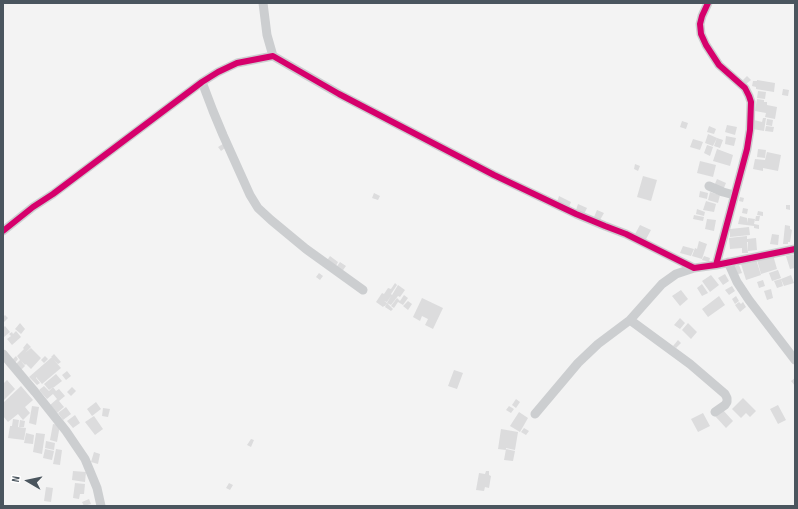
<!DOCTYPE html>
<html>
<head>
<meta charset="utf-8">
<style>
  body { margin:0 }
  #map { position:relative; width:798px; height:509px; overflow:hidden; background:#f3f3f3; font-family:"Sofia Sans Condensed",sans-serif }
  canvas { display:block }
  .frame { position:absolute; inset:0; border:4px solid #4a555e; pointer-events:none }
  .north { position:absolute; left:8px; top:461px; width:40px; height:40px; -webkit-text-stroke:3px #fff; paint-order:stroke; rotate:279deg; font-size:11px; font-weight:700; line-height:16px; text-align:center; color:#4a555e }
  .north::after { content:''; display:block; margin:auto; width:14px; height:18px; background:#4a555e; clip-path:polygon(50% 0,100% 100%,50% 72%,0 100%) }
</style>
</head>
<body>
<div id="map">
<canvas width="798" height="509"></canvas>
<div class="frame"></div>
<div class="north">N</div>
</div>
<script>
const ctx = document.querySelector('canvas').getContext('2d');
ctx.lineJoin = 'round';
function paint(path, color) {
  ctx.fillStyle = color;
  ctx.fill(path, 'evenodd');
}
function toPath(rows) {
  const path = new Path2D();
  for (const r of rows) {
    path.moveTo(r[0], r[1]);
    for (let i = 2; i < r.length; i += 2) path.lineTo(r[i], r[i + 1]);
  }
  return path;
}
function trace(path, color, width, dash) {
  ctx.strokeStyle = color;
  ctx.lineWidth = width;
  ctx.lineCap = dash ? 'butt' : 'round';
  ctx.setLineDash(dash || []);
  ctx.stroke(path);
}
paint(toPath([
  [747,76,751,80,746,84,743,80],
  [757,80,775,83,774,92,756,89,756,87,752,86,753,81,757,81],
  [783,89,789,90,788,96,782,95],
  [758,91,766,92,765,99,757,98],
  [757,99,764,100,764,102,767,102,767,105,777,107,775,119,765,117,766,113,755,111],
  [763,118,766,118,764,131,753,129,754,120,762,122],
  [767,119,773,120,772,126,766,125],
  [682,121,688,123,686,129,680,127],
  [727,125,737,127,735,135,725,132],
  [709,126,716,129,714,134,707,132],
  [766,126,774,127,773,132,765,131],
  [708,134,717,138,713,146,705,143],
  [726,136,736,138,734,146,725,144],
  [717,138,723,140,720,148,714,146],
  [693,139,703,142,700,150,690,147],
  [223,144,225,148,221,151,218,147],
  [707,145,713,147,710,156,704,153],
  [717,149,733,155,730,166,713,161],
  [758,149,766,150,765,158,757,157],
  [767,152,781,155,778,171,763,168,763,171,753,169,755,159,765,160],
  [700,161,716,165,713,177,697,173],
  [635,164,640,166,638,171,634,169],
  [643,176,657,180,651,201,637,197],
  [717,179,726,183,723,190,714,186],
  [700,191,708,193,707,199,699,197],
  [710,192,720,195,718,203,708,200],
  [374,193,380,196,378,200,372,198],
  [559,196,571,202,569,207,557,202],
  [740,197,744,198,743,202,739,201],
  [706,201,716,204,714,212,703,210],
  [578,204,587,208,584,214,576,210],
  [786,205,790,205,790,210,786,209],
  [743,208,748,209,747,214,742,213],
  [697,209,705,212,704,216,696,214],
  [597,210,604,213,600,220,594,217],
  [758,211,763,212,763,216,757,215],
  [694,215,704,217,703,221,693,219],
  [740,216,747,218,747,223,748,218,755,219,754,224,759,225,759,229,754,228,754,226,738,224],
  [756,216,760,216,759,221,755,221],
  [707,219,716,220,714,231,705,229],
  [640,225,651,230,645,241,634,236],
  [785,225,790,226,790,229,792,230,790,242,788,242,788,244,783,244],
  [749,227,750,235,730,237,730,229],
  [772,234,779,235,778,245,770,244],
  [747,236,747,239,756,238,757,250,748,251,748,242,747,242,748,253,742,253,742,248,730,249,729,238],
  [699,241,707,244,702,259,692,256,695,248,697,249],
  [683,246,694,249,691,256,680,253],
  [795,254,795,268,790,269,786,256],
  [773,255,777,269,761,274,757,260],
  [330,256,338,262,336,266,326,262],
  [704,256,710,258,709,262,702,260],
  [756,259,761,275,746,280,741,264],
  [340,262,346,266,341,273,335,269],
  [739,265,742,273,735,275,733,267],
  [778,270,781,278,772,281,769,273],
  [319,273,323,276,320,280,316,277],
  [725,274,729,281,723,285,718,278],
  [711,275,719,285,710,292,702,281],
  [791,275,794,283,784,286,781,279],
  [781,279,783,286,777,288,774,281],
  [763,280,765,286,759,288,757,282],
  [395,283,397,285,391,294,392,295,398,285,405,290,400,297,398,296,391,305,387,303,391,296,387,302,384,301,387,303,385,306,384,306,383,307,376,302,382,293,384,294,388,288,391,289],
  [702,284,708,293,702,296,697,288],
  [732,286,735,291,729,295,725,290],
  [771,289,773,298,767,300,764,291],
  [681,290,688,299,680,306,672,296],
  [404,295,408,298,403,305,398,302,394,308,391,306,397,298,400,301],
  [719,296,725,305,708,317,702,309],
  [736,296,739,301,735,304,732,299],
  [422,298,443,308,433,329,425,325,428,319,422,316,420,321,413,317],
  [408,301,412,304,408,310,403,306],
  [739,302,741,304,743,302,746,307,740,312,735,305],
  [387,303,393,309,391,311,385,307],
  [5,315,8,318,4,322,3,320,3,317],
  [680,318,685,323,680,329,674,325],
  [20,323,25,329,21,334,15,329],
  [688,323,697,332,691,339,682,330],
  [5,326,10,332,4,337,3,336,3,328],
  [16,331,21,337,12,345,7,339,11,336,9,334,12,332,13,334],
  [678,340,681,343,676,348,673,346],
  [27,343,31,347,25,353,31,348,41,358,31,369,26,364,25,365,21,361,25,366,21,370,16,364,20,360,17,356,24,349,23,348],
  [54,354,61,362,58,364,54,360,61,368,42,384,36,377,36,378,40,383,37,385,29,377,52,357,51,357],
  [16,356,18,359,15,363,12,360],
  [45,356,48,359,44,363,41,360],
  [454,370,463,373,457,389,448,386],
  [67,371,71,376,66,380,62,375],
  [56,374,62,381,53,388,53,387,49,390,44,384],
  [795,378,795,386,791,381],
  [7,380,15,389,3,401,3,384],
  [21,386,33,400,25,407,30,413,23,420,18,414,8,422,3,416,3,403],
  [44,386,49,391,53,387,56,391,59,389,65,396,59,401,64,407,57,413,50,405,57,399,53,394,47,399,39,390],
  [72,387,76,391,71,396,67,392],
  [743,398,756,411,750,417,746,413,741,418,732,409],
  [516,399,520,402,516,408,512,405],
  [96,402,101,409,92,416,87,409],
  [778,405,786,420,778,424,770,409],
  [32,406,39,407,36,425,29,423],
  [509,406,514,409,511,413,506,410],
  [66,407,71,414,63,420,58,413],
  [103,408,110,409,108,417,102,416],
  [722,409,733,421,726,428,715,416],
  [519,412,528,418,520,432,510,426],
  [703,413,710,426,698,432,691,419],
  [75,415,80,423,73,428,67,421],
  [94,416,103,429,95,435,85,422],
  [13,419,19,420,18,427,26,428,24,440,8,438,10,426,12,426],
  [20,420,25,421,24,427,19,427],
  [53,424,60,425,57,442,50,440],
  [524,428,529,431,526,435,521,432],
  [501,429,518,432,515,450,506,448,506,450,498,449],
  [26,433,34,435,33,444,24,443],
  [36,433,45,434,42,454,33,452],
  [251,439,254,440,251,447,247,445],
  [46,441,55,443,54,450,45,448],
  [45,449,54,451,52,460,43,458],
  [56,449,62,450,60,465,53,464],
  [506,449,515,451,513,461,504,460],
  [94,452,100,454,98,464,91,462],
  [73,471,86,472,85,482,72,480],
  [486,471,489,471,489,475,491,476,489,488,485,487,484,491,476,490,479,473,485,474],
  [75,483,85,484,84,494,80,494,79,499,73,498],
  [229,483,233,485,230,490,226,488],
  [46,487,53,488,51,502,44,501],
  [89,499,91,504,84,506,82,502]
]), '#dcdcdd');
trace(toPath([
  [263,3,267,35,273,56],
  [708,3,702,16,700,24,701,34,706,45,719,65,745,88,749,96,751,102,750,130,747,149,716,265],
  [202,82,213,111,223,135,250,195,258,208,271,220,306,249,363,290],
  [709,186,723,192,734,195],
  [3,231,33,207,53,194,202,82,218,72,237,63,273,56,339,94,494,175,576,214,605,226,626,234,694,268,716,265,795,249],
  [728,262,737,282,749,300,795,360],
  [630,320,690,364,725,394,727,398,727,402,725,405,715,412],
  [3,354,35,392,66,431,85,459,97,488,101,506],
  [535,414,578,363,598,344,630,320,662,284,676,274,694,268]
]), '#ccced0', 9);
trace(toPath([
  [708,3,702,16,700,24,701,34,706,45,719,65,745,88,749,96,751,102,750,130,747,149,716,265],
  [3,231,33,207,53,194,202,82,218,72,237,63,273,56,339,94,494,175,576,214,605,226,626,234,694,268,716,265,795,249]
]), '#d6006c', 6);
</script>
</body>
</html>
